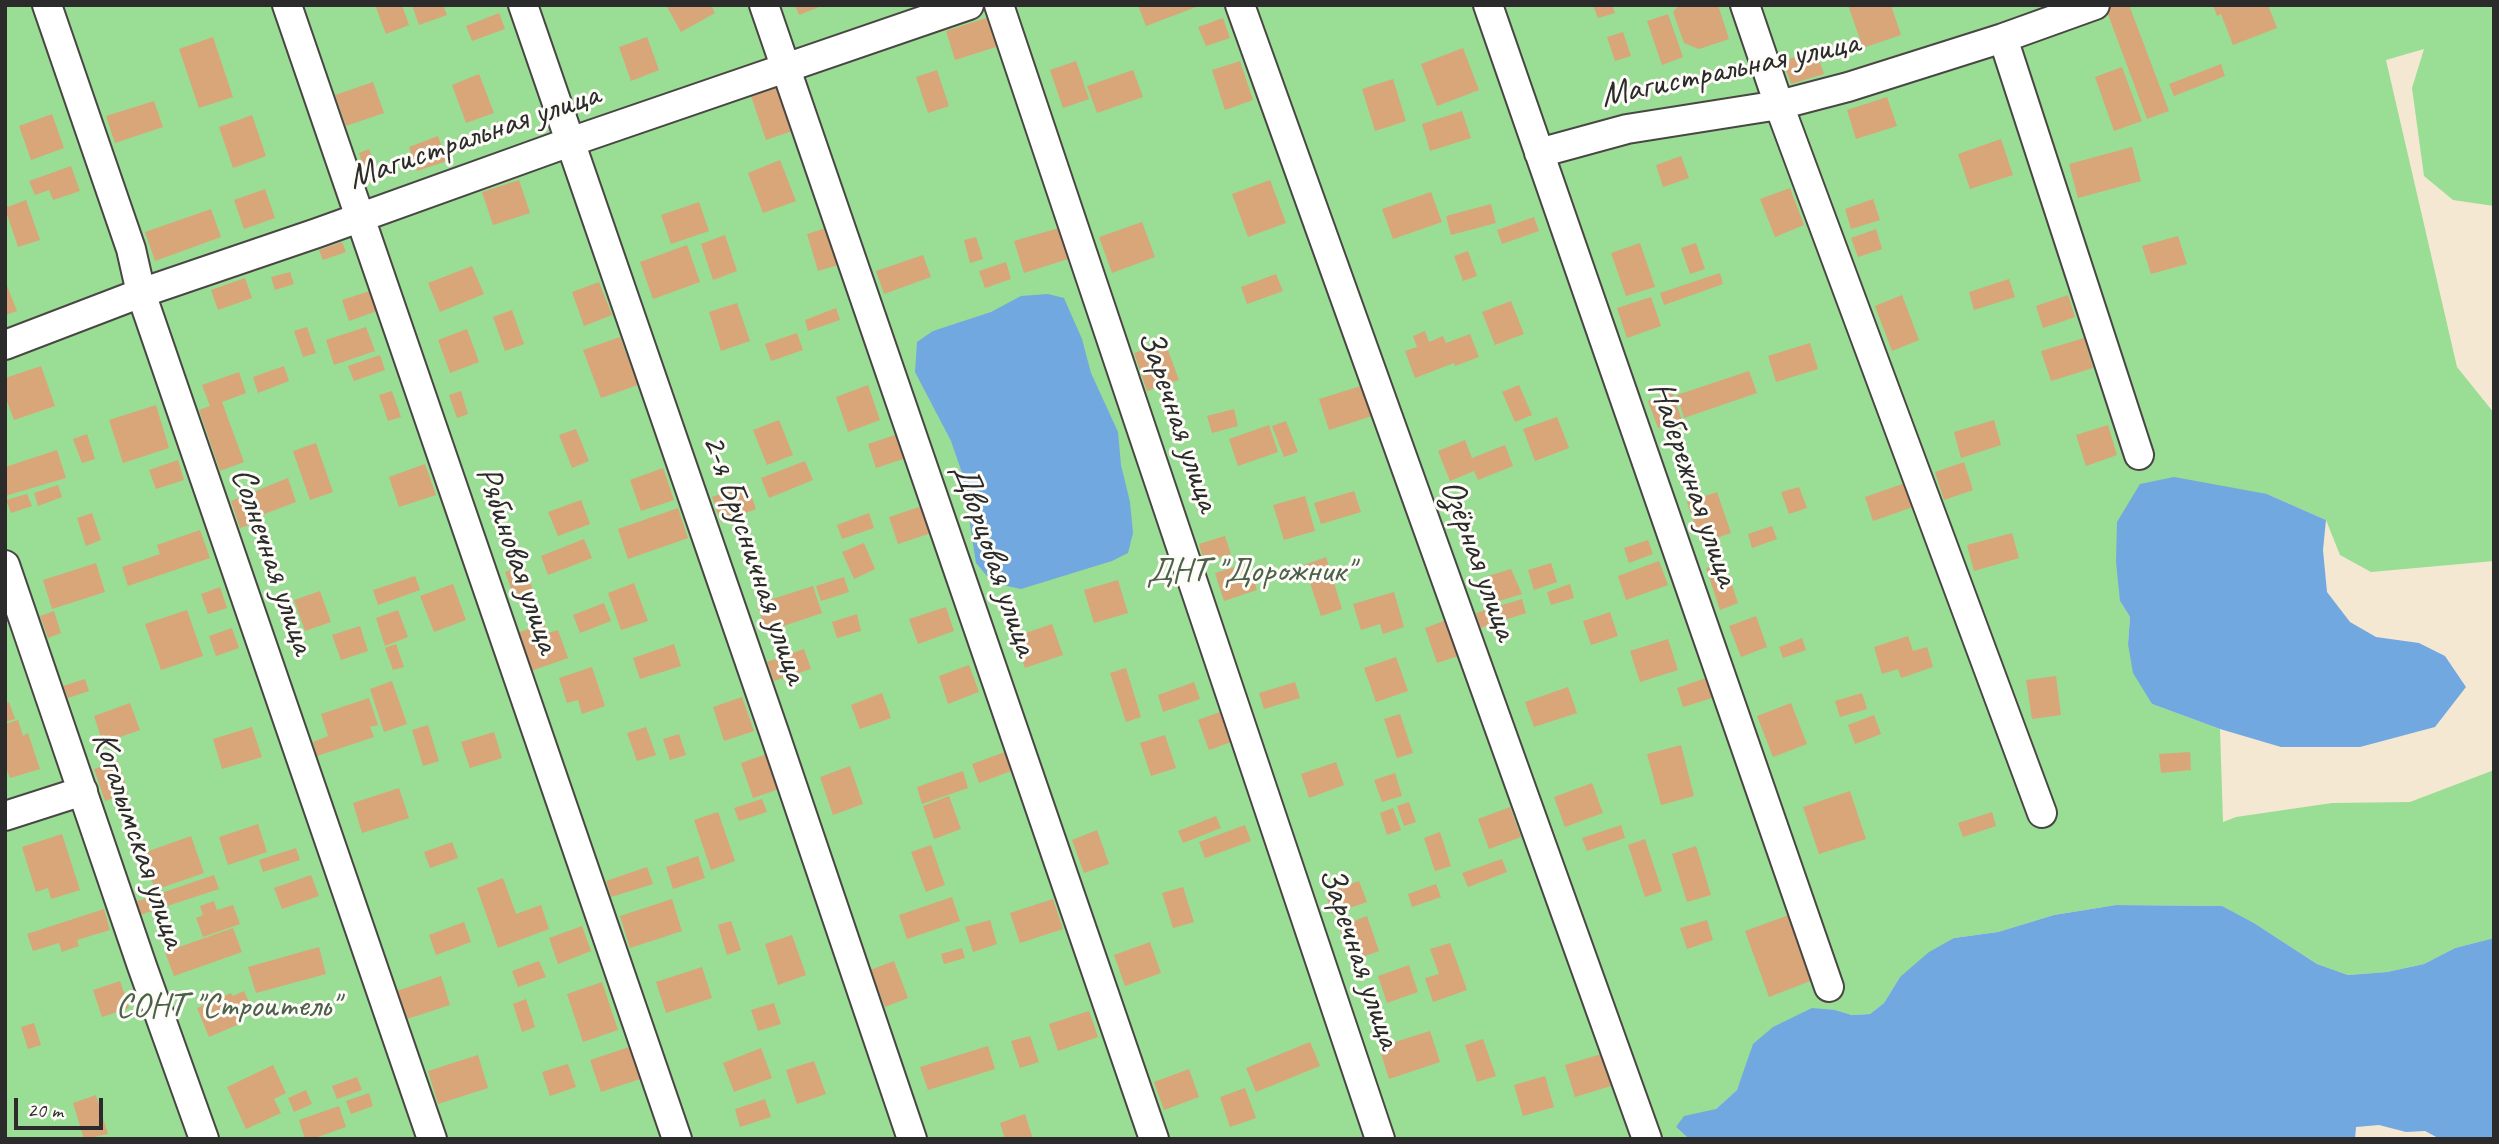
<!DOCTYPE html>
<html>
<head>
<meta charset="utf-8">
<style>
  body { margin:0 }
  #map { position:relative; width:2499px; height:1144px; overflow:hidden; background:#f5e8d2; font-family:Caveat,sans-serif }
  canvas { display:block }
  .frame { position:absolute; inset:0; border:7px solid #2b2b2b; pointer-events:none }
  .scale { position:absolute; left:14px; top:1098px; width:89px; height:32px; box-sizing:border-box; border:4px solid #2b2b2b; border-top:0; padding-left:9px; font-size:21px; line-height:24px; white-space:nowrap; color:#2b2b2b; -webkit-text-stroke:5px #fdfcf7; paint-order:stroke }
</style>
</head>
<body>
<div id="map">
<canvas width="2499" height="1144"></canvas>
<div class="frame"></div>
<div class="scale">20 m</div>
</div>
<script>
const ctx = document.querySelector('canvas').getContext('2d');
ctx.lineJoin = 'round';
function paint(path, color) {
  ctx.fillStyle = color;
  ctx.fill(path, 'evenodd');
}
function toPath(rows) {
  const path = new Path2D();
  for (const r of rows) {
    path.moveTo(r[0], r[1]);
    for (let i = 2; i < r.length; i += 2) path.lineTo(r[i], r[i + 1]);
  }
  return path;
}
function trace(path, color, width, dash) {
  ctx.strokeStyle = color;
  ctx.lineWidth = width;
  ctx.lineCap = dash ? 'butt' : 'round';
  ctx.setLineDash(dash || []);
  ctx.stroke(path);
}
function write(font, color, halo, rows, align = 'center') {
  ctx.font = font + ' Caveat,sans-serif';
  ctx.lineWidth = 6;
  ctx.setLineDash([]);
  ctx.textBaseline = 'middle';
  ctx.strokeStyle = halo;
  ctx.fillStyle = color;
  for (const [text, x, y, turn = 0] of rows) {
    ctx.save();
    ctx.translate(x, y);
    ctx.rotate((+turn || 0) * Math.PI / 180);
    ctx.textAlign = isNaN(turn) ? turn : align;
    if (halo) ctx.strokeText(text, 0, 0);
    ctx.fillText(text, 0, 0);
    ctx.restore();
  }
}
paint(toPath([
  [5,5,2494,5,2494,206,2453,200,2424,176,2412,88,2424,49,2386,60,2457,367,2494,413,2494,561,2371,572,2340,555,2326,520,2267,494,2120,601,2130,617,2128,644,2152,704,2220,729,2223,822,2236,817,2332,803,2410,802,2494,770,2494,938,2455,948,2424,964,2387,972,2348,975,2317,964,2254,923,2221,906,2116,905,2054,915,1998,932,1954,938,1900,977,1884,1003,1870,1014,1852,1015,1835,1010,1745,1070,1737,1090,1716,1109,1676,1127,1689,1139,5,1139]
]), '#9add94');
paint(toPath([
  [1048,294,1064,298,1082,339,1091,373,1118,432,1121,465,1130,502,1133,533,1128,553,1112,561,1021,589,993,583,976,563,962,473,951,441,915,372,917,342,933,331,991,312,1021,296],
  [2174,477,2267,494,2326,520,2323,550,2327,592,2350,622,2376,637,2419,643,2445,656,2466,687,2435,727,2360,747,2281,747,2220,729,2152,704,2133,673,2128,644,2130,617,2120,601,2116,562,2117,522,2140,484],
  [2116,905,2222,906,2254,923,2317,964,2348,975,2387,972,2424,964,2455,948,2494,938,2494,1139,2440,1139,2425,1131,2406,1132,2379,1125,2356,1127,2355,1139,1689,1139,1676,1127,1684,1116,1716,1109,1737,1090,1753,1044,1773,1027,1812,1008,1835,1010,1852,1015,1870,1014,1884,1003,1900,977,1929,952,1954,938,1998,932,2054,915]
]), '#72a8e0');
paint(toPath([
  [375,5,402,5,409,25,386,34],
  [412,5,443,5,447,15,419,25],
  [666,5,711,5,715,13,681,32],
  [795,5,824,5,799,15],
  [1138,5,1199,5,1199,6,1146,26],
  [1593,5,1612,5,1615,13,1598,18],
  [1679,5,1718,5,1729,39,1699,49,1684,43,1673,12],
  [1848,5,1891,5,1901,35,1863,48],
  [2117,5,2129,5,2169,111,2147,119,2106,9],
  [2213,5,2268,5,2277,28,2233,45,2221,14,2217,16],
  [499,13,505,29,472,41,466,26],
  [1668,14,1683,57,1662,65,1647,21],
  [989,17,999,46,955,60,946,31],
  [1223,18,1230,38,1206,46,1198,27],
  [1623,32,1631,56,1615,61,1607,37],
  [213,37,233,97,199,108,179,49],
  [647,37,659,70,631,81,619,47],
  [1463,48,1479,90,1437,106,1421,64],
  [1816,50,1824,74,1791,84,1783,61],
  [1076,61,1089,99,1063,108,1050,70],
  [1240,61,1253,100,1225,110,1212,70],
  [2221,64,2225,76,2174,96,2169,84],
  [2122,67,2142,121,2114,131,2095,77],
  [937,70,949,106,928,113,916,77],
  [1133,70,1143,97,1097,113,1087,86],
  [479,74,494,113,466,123,452,85],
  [1393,79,1406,121,1375,131,1362,89],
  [373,82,384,113,346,126,335,95],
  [776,84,792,131,766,140,750,93],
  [1887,97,1897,126,1856,139,1847,110],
  [154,101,163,127,115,143,106,116],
  [1462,111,1471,138,1430,151,1422,124],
  [52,114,64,148,31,160,19,126],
  [252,115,266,156,233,168,219,127],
  [438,136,447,161,417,171,409,147],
  [2001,139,2013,175,1970,189,1958,154],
  [2132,147,2141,181,2078,198,2069,164],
  [369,149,378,175,367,178,359,153],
  [1681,156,1689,178,1663,187,1656,165],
  [780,160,796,201,763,213,748,173],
  [71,166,80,191,53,200,49,190,35,195,29,181],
  [519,180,530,213,493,225,482,192],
  [1270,180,1286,223,1248,237,1232,194],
  [1790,188,1804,225,1775,237,1760,199],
  [265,189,275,218,244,229,234,200],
  [1431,192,1442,222,1393,239,1382,209],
  [1873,199,1880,220,1851,229,1845,209],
  [26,200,40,240,18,247,5,208],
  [699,202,709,231,671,244,661,215],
  [1491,204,1496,223,1451,235,1446,216],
  [211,209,221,237,155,261,145,232],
  [1534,217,1539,231,1502,244,1497,230],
  [1142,222,1155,257,1112,273,1099,237],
  [829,227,841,264,818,271,807,234],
  [1059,228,1068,259,1024,273,1014,241],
  [1876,229,1882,249,1858,257,1851,238],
  [725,235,737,271,713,280,701,244],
  [2178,236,2187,264,2151,274,2142,246],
  [976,237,983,259,970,263,964,240],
  [342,242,346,252,323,260,319,250],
  [1640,243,1655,287,1626,296,1611,253],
  [1696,243,1705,269,1690,274,1681,248],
  [687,245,700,282,653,299,640,262],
  [1468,251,1477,276,1463,281,1454,256],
  [923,255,931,277,884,294,876,271],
  [1006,262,1011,279,985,288,979,271],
  [472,266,484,294,440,312,428,283],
  [290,272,294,284,275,290,271,277],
  [1720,273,1723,284,1664,305,1660,293],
  [1276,274,1283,291,1247,304,1241,287],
  [245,278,252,298,218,310,211,290],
  [2009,279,2015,297,1974,310,1969,292],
  [5,281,17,311,5,315],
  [599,282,612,315,584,326,572,292],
  [370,291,377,311,349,321,342,300],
  [1902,295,1919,340,1892,351,1875,306],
  [2068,295,2075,317,2043,328,2036,306],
  [1651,297,1661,326,1627,338,1617,308],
  [1511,301,1524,334,1495,345,1482,312],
  [737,303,750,341,721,351,709,312],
  [836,308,840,320,808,331,805,320],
  [512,310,524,344,505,351,493,317],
  [307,327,316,353,303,357,294,331],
  [366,327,375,351,334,365,326,340],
  [467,329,479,362,450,373,438,340],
  [1425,331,1429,342,1443,336,1446,343,1470,334,1479,357,1455,366,1454,363,1415,378,1405,351,1417,347,1413,336],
  [797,333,803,350,771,361,765,344],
  [620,337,638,385,601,398,583,350],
  [2084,338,2093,368,2051,381,2041,351],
  [1165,342,1179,380,1147,391,1134,353],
  [1810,343,1818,369,1776,382,1768,356],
  [380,355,385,370,354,381,348,366],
  [41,366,55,406,14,420,5,396,5,378],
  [284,366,289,381,258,393,253,377],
  [1749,371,1757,393,1684,418,1677,395],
  [239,372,246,393,222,402,244,462,220,471,199,410,210,406,202,385],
  [868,385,880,420,848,432,836,397],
  [1364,385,1375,415,1329,430,1319,399],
  [1519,385,1532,415,1515,422,1502,392],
  [392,391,401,417,388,421,379,395],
  [461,391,468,414,457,418,449,395],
  [1672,392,1682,420,1658,428,1648,401],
  [156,405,169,448,123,463,109,420],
  [1234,409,1238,426,1212,433,1207,416],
  [1557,417,1569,448,1535,461,1523,429],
  [779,420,793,455,767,465,753,430],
  [1994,420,2001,445,1961,458,1954,432],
  [1286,421,1298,452,1284,457,1272,426],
  [1269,425,1278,452,1238,466,1229,439],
  [2108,425,2117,455,2086,466,2076,435],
  [576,429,589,461,572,468,559,435],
  [904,432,912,456,876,468,868,444],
  [87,434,95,459,82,463,73,439],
  [1465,440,1472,458,1505,445,1513,466,1478,480,1474,471,1450,481,1438,451],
  [316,443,333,492,310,500,293,451],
  [57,450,66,478,5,496,5,467],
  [178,460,184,480,156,489,149,470],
  [805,461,813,480,769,498,761,478],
  [1964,462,1973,490,1944,500,1935,472],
  [425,464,436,495,399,507,389,477],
  [663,468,674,500,641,511,630,480],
  [288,478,296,502,259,516,261,521,240,528,231,501],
  [1905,483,1913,507,1873,521,1865,497],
  [747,484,756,509,721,522,712,497],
  [58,485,62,497,38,506,34,493],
  [1799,487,1807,508,1789,514,1781,492],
  [1354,491,1361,512,1321,524,1314,503],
  [1717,492,1731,533,1701,543,1687,502],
  [27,494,32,506,11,513,6,500],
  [1305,496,1315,531,1284,540,1273,505],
  [581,500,590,524,558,536,548,512],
  [922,506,931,533,898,544,889,517],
  [678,508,688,538,628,559,618,529],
  [92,513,101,540,86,546,77,518],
  [869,513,874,528,842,539,837,525],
  [1772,526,1777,539,1752,548,1748,534],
  [200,530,210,558,128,586,122,567,160,554,157,545],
  [2012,533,2019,558,1974,571,1967,545],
  [1225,536,1231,554,1204,562,1199,544],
  [584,539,592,558,548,575,541,556],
  [1648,540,1653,554,1629,563,1624,548],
  [864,543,875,569,854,579,842,552],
  [1326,557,1342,609,1321,616,1304,565],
  [1659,561,1668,585,1626,600,1618,576],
  [1724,561,1738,603,1720,610,1706,568],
  [96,563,105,592,52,609,43,580],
  [1248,563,1257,590,1224,601,1215,573],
  [1551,563,1557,582,1534,590,1528,570],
  [524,565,533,590,514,596,505,572],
  [1511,569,1522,594,1489,604,1484,589,1488,587,1485,577],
  [415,576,420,590,378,605,373,590],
  [844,577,849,592,821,601,816,586],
  [1118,580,1128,613,1094,623,1084,590],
  [634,583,648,621,621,630,608,593],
  [453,584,466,620,434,632,420,596],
  [1570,584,1574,598,1551,605,1547,592],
  [813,586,822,613,766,632,757,604],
  [220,587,227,608,208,614,201,594],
  [320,591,331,622,305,631,294,600],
  [1394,592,1404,627,1383,634,1380,624,1361,630,1353,604],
  [1522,599,1526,613,1480,628,1476,613],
  [604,603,611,621,580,633,573,615],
  [946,607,954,631,918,644,909,619],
  [187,610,203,656,161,670,145,624],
  [398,610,408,637,385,646,376,618],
  [54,611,61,633,48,638,40,616],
  [1610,612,1618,636,1591,645,1583,621],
  [857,614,861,631,837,638,832,622],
  [1756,616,1767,647,1741,657,1729,626],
  [1449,619,1461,655,1437,663,1425,628],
  [544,623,548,633,558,630,568,658,531,671,517,633],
  [1052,624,1063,655,1025,668,1014,637],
  [360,626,368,651,341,660,332,635],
  [232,628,239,648,216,656,209,636],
  [1908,636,1913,651,1927,647,1933,667,1901,678,1898,669,1882,674,1874,647],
  [1802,638,1806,650,1783,658,1779,647],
  [1668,639,1678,670,1640,682,1630,651],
  [396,644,404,667,393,670,385,648],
  [674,644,681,666,640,679,633,658],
  [804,649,811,669,774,681,767,662],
  [1396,657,1408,691,1376,702,1364,668],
  [969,665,979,692,948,704,939,676],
  [592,667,605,706,582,714,578,700,567,703,559,678],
  [1126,668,1141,717,1126,722,1110,673],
  [2056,676,2061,715,2032,719,2026,680],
  [1706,678,1712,698,1683,707,1677,688],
  [85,679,89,691,68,698,63,686],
  [392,681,407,724,384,732,370,689],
  [1194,682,1200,699,1163,712,1158,695],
  [1295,682,1300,698,1264,709,1259,693],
  [1568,687,1577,713,1534,727,1525,702],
  [882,693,891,718,860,729,851,705],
  [1862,693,1867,709,1840,717,1835,701],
  [742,697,754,731,724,741,713,707],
  [369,698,378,725,370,727,374,737,317,756,313,742,328,736,321,714],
  [9,702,15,719,5,722,5,703],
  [130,703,140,730,103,743,94,716],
  [1791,703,1807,744,1773,757,1757,716],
  [1220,712,1231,742,1209,750,1198,720],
  [1400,714,1413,753,1397,758,1384,719],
  [1874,715,1881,734,1855,744,1848,725],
  [18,720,23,736,28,733,40,769,10,778,5,765,5,724],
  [428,725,439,761,423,766,412,730],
  [252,727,262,757,222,769,213,739],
  [646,727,656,755,637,761,627,733],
  [494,732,502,758,470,768,461,742],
  [679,734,686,755,670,760,663,739],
  [1165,735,1176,768,1151,776,1140,743],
  [1681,745,1694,796,1661,805,1647,754],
  [1005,752,1011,771,979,783,972,764],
  [2190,752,2191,770,2161,773,2159,754],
  [767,754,779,789,753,798,741,763],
  [118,761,128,793,105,801,94,769],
  [1336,762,1344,785,1309,798,1301,774],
  [850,766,863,804,833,815,820,777],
  [963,771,968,788,922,804,917,787],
  [1395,773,1402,796,1382,802,1374,780],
  [1592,783,1603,813,1565,827,1554,797],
  [399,788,409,818,362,833,353,803],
  [1850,791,1866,839,1819,854,1803,807],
  [949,796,961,829,934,839,923,806],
  [762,799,767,812,739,821,734,808],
  [1409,802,1416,822,1404,826,1397,806],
  [1510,807,1521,837,1489,849,1478,819],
  [1393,808,1401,830,1387,835,1380,813],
  [718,812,735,861,711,870,694,820],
  [1992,812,1996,826,1963,837,1958,823],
  [1216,816,1221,828,1183,843,1178,831],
  [258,824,267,852,228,865,219,837],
  [1245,825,1251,841,1205,858,1199,842],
  [1621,825,1625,838,1587,851,1582,838],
  [1097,830,1109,864,1084,873,1072,840],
  [1440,832,1451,866,1435,871,1424,838],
  [62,834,80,890,51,899,48,888,36,892,22,847],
  [191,836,204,873,155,890,143,853],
  [1645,839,1662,891,1645,897,1628,845],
  [452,842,458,858,430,868,424,852],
  [931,845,945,885,926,892,911,852],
  [1696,846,1711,895,1687,902,1672,854],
  [296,848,300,860,263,872,259,860],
  [698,856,705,878,673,889,666,867],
  [1502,859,1507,872,1468,887,1462,873],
  [647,867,653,884,611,897,606,881],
  [214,875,219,889,140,915,135,902],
  [311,875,319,896,282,909,274,888],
  [503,878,516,914,541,905,549,929,498,948,477,888],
  [1359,881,1367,902,1332,914,1325,893],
  [1436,884,1441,897,1412,907,1408,894],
  [1183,887,1194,922,1173,928,1162,893],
  [952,897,960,921,907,939,899,915],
  [672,899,682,931,630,948,620,916],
  [1053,899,1063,929,1020,943,1010,913],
  [214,901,217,910,233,905,240,924,203,937,196,918,203,915,200,906],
  [104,909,110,930,77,940,79,946,62,952,59,943,33,951,27,934],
  [1789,915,1813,980,1769,997,1745,931],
  [1367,916,1379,951,1351,961,1339,927],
  [990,920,997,944,973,952,965,927],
  [1707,920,1713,940,1687,949,1680,928],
  [731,921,741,950,727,955,718,925],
  [464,922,471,942,436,955,429,935],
  [582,926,591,951,558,964,549,938],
  [233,928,242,952,174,976,165,952],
  [792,935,806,975,778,985,765,944],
  [1150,942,1161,973,1125,986,1114,955],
  [1450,943,1467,990,1433,1002,1425,978,1439,974,1430,949],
  [319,947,326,974,256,993,248,967],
  [962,948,965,958,944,964,941,954],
  [539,961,546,977,518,987,512,971],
  [894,961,908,998,885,1007,870,970],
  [1409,965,1418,992,1387,1003,1378,976],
  [702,967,712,998,666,1013,656,982],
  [441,976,450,1005,407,1019,397,991],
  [120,981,129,1008,102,1017,93,990],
  [602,982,618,1030,583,1042,567,994],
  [244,991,254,1013,242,1018,244,1022,209,1037,197,1008,231,993,233,996],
  [526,999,535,1027,522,1032,513,1004],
  [774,1003,781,1024,758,1031,751,1010],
  [1089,1011,1098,1037,1058,1051,1049,1024],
  [34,1023,41,1045,28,1049,21,1027],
  [1430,1031,1440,1062,1389,1079,1379,1047],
  [1030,1036,1039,1062,1020,1068,1011,1041],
  [1483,1039,1496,1076,1477,1082,1465,1045],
  [1310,1042,1320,1066,1256,1092,1246,1068],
  [632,1046,643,1078,601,1092,590,1060],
  [988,1046,995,1069,928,1090,920,1067],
  [761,1048,772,1078,734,1092,723,1063],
  [1601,1054,1611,1086,1575,1097,1565,1065],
  [478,1055,488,1088,438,1104,428,1071],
  [814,1061,826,1094,797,1104,786,1070],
  [568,1064,576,1087,550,1096,542,1072],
  [273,1065,286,1093,274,1099,281,1113,246,1129,227,1087],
  [1189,1069,1199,1097,1164,1110,1154,1082],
  [1545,1076,1554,1107,1523,1116,1514,1085],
  [357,1077,362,1090,337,1099,332,1086],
  [1245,1088,1256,1118,1230,1127,1220,1097],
  [306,1090,312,1104,294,1112,288,1098],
  [369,1093,373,1106,351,1114,346,1101],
  [96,1095,108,1134,84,1139,73,1103],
  [765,1099,771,1117,740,1127,735,1109],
  [339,1106,346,1127,312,1139,305,1139,299,1120],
  [1025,1114,1033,1139,1005,1139,1000,1123]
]), '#d9a67a');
const minor = toPath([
  [47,5,131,249,141,293,432,1139],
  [287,5,677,1139],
  [523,5,774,732,912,1139],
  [764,5,1154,1139],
  [999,5,1380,1139],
  [1240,5,1647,1139],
  [1488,5,1829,987],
  [1745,5,1779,105,2042,813],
  [2003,38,2139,455],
  [1539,153,1627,129,1779,105,1848,87,2003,38,2095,5],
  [5,345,141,293,317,233,570,142,969,5],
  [5,565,142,966,204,1139],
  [5,816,83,791]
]);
trace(minor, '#494744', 32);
trace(minor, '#fff', 28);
write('35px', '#2b2b2b', '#fdfcf7', [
  ["Магистральная улица",1730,70,-12],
  ["Магистральная улица",474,137,-19],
  ["Заречная улица",1178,421,71],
  ["Набережная улица",1693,484,71],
  ["2-я Брусничная улица",754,559,71],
  ["Рябиновая улица",517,560,71],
  ["Дворцовая улица",994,560,71],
  ["Озёрная улица",1478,560,70],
  ["Солнечная улица",272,561,71],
  ["Когалымская улица",138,840,71],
  ["Заречная улица",1359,958,71]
]);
write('35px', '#4c604a', '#fdfcf7', [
  ["ДНТ \"Дорожник\"",1250,572],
  ["СОНТ \"Строитель\"",227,1007]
]);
</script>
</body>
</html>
